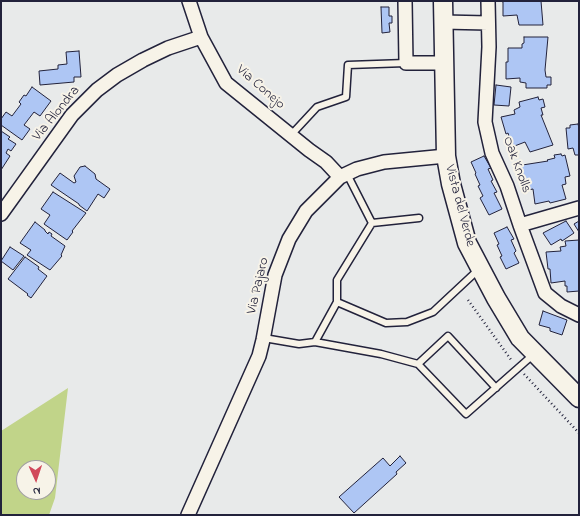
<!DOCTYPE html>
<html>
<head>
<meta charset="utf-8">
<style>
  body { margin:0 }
  #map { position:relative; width:580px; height:516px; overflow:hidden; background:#e8eaea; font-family:"Indie Flower",sans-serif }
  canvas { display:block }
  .frame { position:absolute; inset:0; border:2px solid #22223b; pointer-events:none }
  .north { position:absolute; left:16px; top:460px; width:40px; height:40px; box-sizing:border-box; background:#f7f3e8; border:1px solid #a29fa3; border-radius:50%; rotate:177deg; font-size:11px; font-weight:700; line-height:16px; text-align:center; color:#22223b }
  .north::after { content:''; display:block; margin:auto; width:14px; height:18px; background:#d1495b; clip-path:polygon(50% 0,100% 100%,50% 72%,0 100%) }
</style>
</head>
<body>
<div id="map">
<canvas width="580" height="516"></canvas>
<div class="frame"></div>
<div class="north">N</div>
</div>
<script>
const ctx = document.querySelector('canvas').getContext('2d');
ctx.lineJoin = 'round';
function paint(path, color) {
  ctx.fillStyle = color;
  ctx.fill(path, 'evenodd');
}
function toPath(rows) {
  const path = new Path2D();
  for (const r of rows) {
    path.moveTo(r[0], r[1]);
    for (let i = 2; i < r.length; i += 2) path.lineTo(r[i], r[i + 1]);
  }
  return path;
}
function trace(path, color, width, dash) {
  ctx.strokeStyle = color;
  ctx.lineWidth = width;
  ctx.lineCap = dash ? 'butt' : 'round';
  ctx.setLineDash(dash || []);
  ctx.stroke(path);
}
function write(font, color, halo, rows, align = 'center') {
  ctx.font = font + ' "Indie Flower",sans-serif';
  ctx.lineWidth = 4;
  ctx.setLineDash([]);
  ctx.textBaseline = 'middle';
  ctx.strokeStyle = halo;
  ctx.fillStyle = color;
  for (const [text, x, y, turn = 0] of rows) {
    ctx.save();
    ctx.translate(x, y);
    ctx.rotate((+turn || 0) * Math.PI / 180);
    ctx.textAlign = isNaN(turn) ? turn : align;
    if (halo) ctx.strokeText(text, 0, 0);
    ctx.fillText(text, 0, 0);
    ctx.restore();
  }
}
paint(toPath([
  [68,388,55,498,49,515,1,515,1,431],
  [24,468,48,468,48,492,24,492]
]), '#c1d489');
const building = toPath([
  [501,1,541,1,543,25,519,25,517,15,503,16,503,2,501,1],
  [381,7,389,7,389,16,392,16,392,23,389,23,390,32,382,33,381,7],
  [524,37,548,37,545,70,546,77,551,77,551,85,547,85,547,88,526,88,526,83,520,82,520,78,506,79,506,62,508,62,508,48,522,48,522,44,524,43,524,37],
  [79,51,81,77,74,77,74,82,40,85,39,71,58,69,58,65,67,64,66,52,79,51],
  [496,85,511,87,509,106,494,105,496,85],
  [32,87,51,101,40,116,34,112,24,125,30,129,22,140,1,125,1,119,6,112,12,116,21,104,19,102,24,95,26,96,32,87],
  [538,97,539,100,543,99,545,107,541,108,543,115,541,115,553,145,530,152,525,142,512,147,508,133,506,134,501,117,515,114,514,110,520,107,519,102,538,97],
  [578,124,579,128,579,157,579,155,575,155,573,148,568,149,566,128,570,128,570,125,578,124],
  [1,131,10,137,8,139,16,144,11,151,8,149,6,153,10,156,1,170,1,131],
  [561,154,562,156,565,155,570,176,565,177,566,184,562,185,566,199,550,203,549,201,535,204,533,189,528,190,528,188,522,190,516,166,548,161,547,160,555,158,554,155,561,154],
  [484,156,491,168,488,169,493,180,491,181,497,192,494,193,502,209,489,215,480,198,483,196,478,186,480,185,475,174,476,173,471,162,484,156],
  [85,166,95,174,96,179,110,189,104,198,98,194,87,211,79,205,79,204,51,185,60,173,74,183,76,182,74,176,80,167,85,166],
  [53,192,86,213,72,231,73,232,67,240,44,224,50,215,41,209,53,192],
  [566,221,574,233,562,241,561,239,551,245,543,233,566,221],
  [579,221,579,232,574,224,579,221],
  [35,222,45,230,45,231,48,234,49,232,52,234,51,236,65,246,61,255,62,256,50,270,27,255,31,250,20,243,35,222],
  [507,227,514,239,511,240,516,251,514,253,519,263,506,269,500,257,502,256,497,245,499,244,494,233,507,227],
  [579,240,579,291,567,292,567,286,565,286,565,281,551,283,550,269,548,269,546,252,561,251,560,247,566,246,565,241,579,240],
  [10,247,24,256,13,270,1,261,10,247],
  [25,257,39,267,38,269,47,276,31,298,27,295,28,294,8,279,25,257],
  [543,311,567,320,562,335,550,331,550,328,539,325,543,311],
  [400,456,406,463,396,472,397,474,354,513,339,497,383,458,390,466,400,456]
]);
paint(building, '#aec6f4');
trace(building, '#22223b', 1);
const lane = toPath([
  [291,135,317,107,346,97,348,65,406,63],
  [372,223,419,218],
  [337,302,386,323,407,322,433,312,478,270],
  [264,338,299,344,315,342,337,302,337,280,372,223,347,174],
  [315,342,381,354,418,364,466,414,534,354],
  [418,364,448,336,496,388]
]);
const street = toPath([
  [189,1,201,37,226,83,309,150,326,162,340,177],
  [405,1,406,63,444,63],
  [488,1,489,47,485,122,492,153,507,186,520,225,545,293,561,306,579,315],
  [443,22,488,23],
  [1,214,72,115,97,90,117,75,143,60,168,48,201,37],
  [520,225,579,208],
  [188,515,259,356,263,340,275,275,289,239,306,211,340,177,357,169,384,162,446,156]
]);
const secondary = toPath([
  [443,1,446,156,451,184,467,243,496,298,520,338,579,398]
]);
trace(lane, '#22223b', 9);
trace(street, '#22223b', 16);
trace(secondary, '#22223b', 21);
trace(toPath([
  [468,300,512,361],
  [524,374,579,433]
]), '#22223b', 2.5, [1, 3]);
trace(lane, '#f7f3e8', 6);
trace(street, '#f7f3e8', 13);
trace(secondary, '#f7f3e8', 18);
write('14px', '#22223b', '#f7f3e8', [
  ["Via Conejo",260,88,41],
  ["Via Alondra",57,114,-51],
  ["Oak Knolls",516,165,70],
  ["Vista del Verde",459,206,75],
  ["Via Pajaro",259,286,-77]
]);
</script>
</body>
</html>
